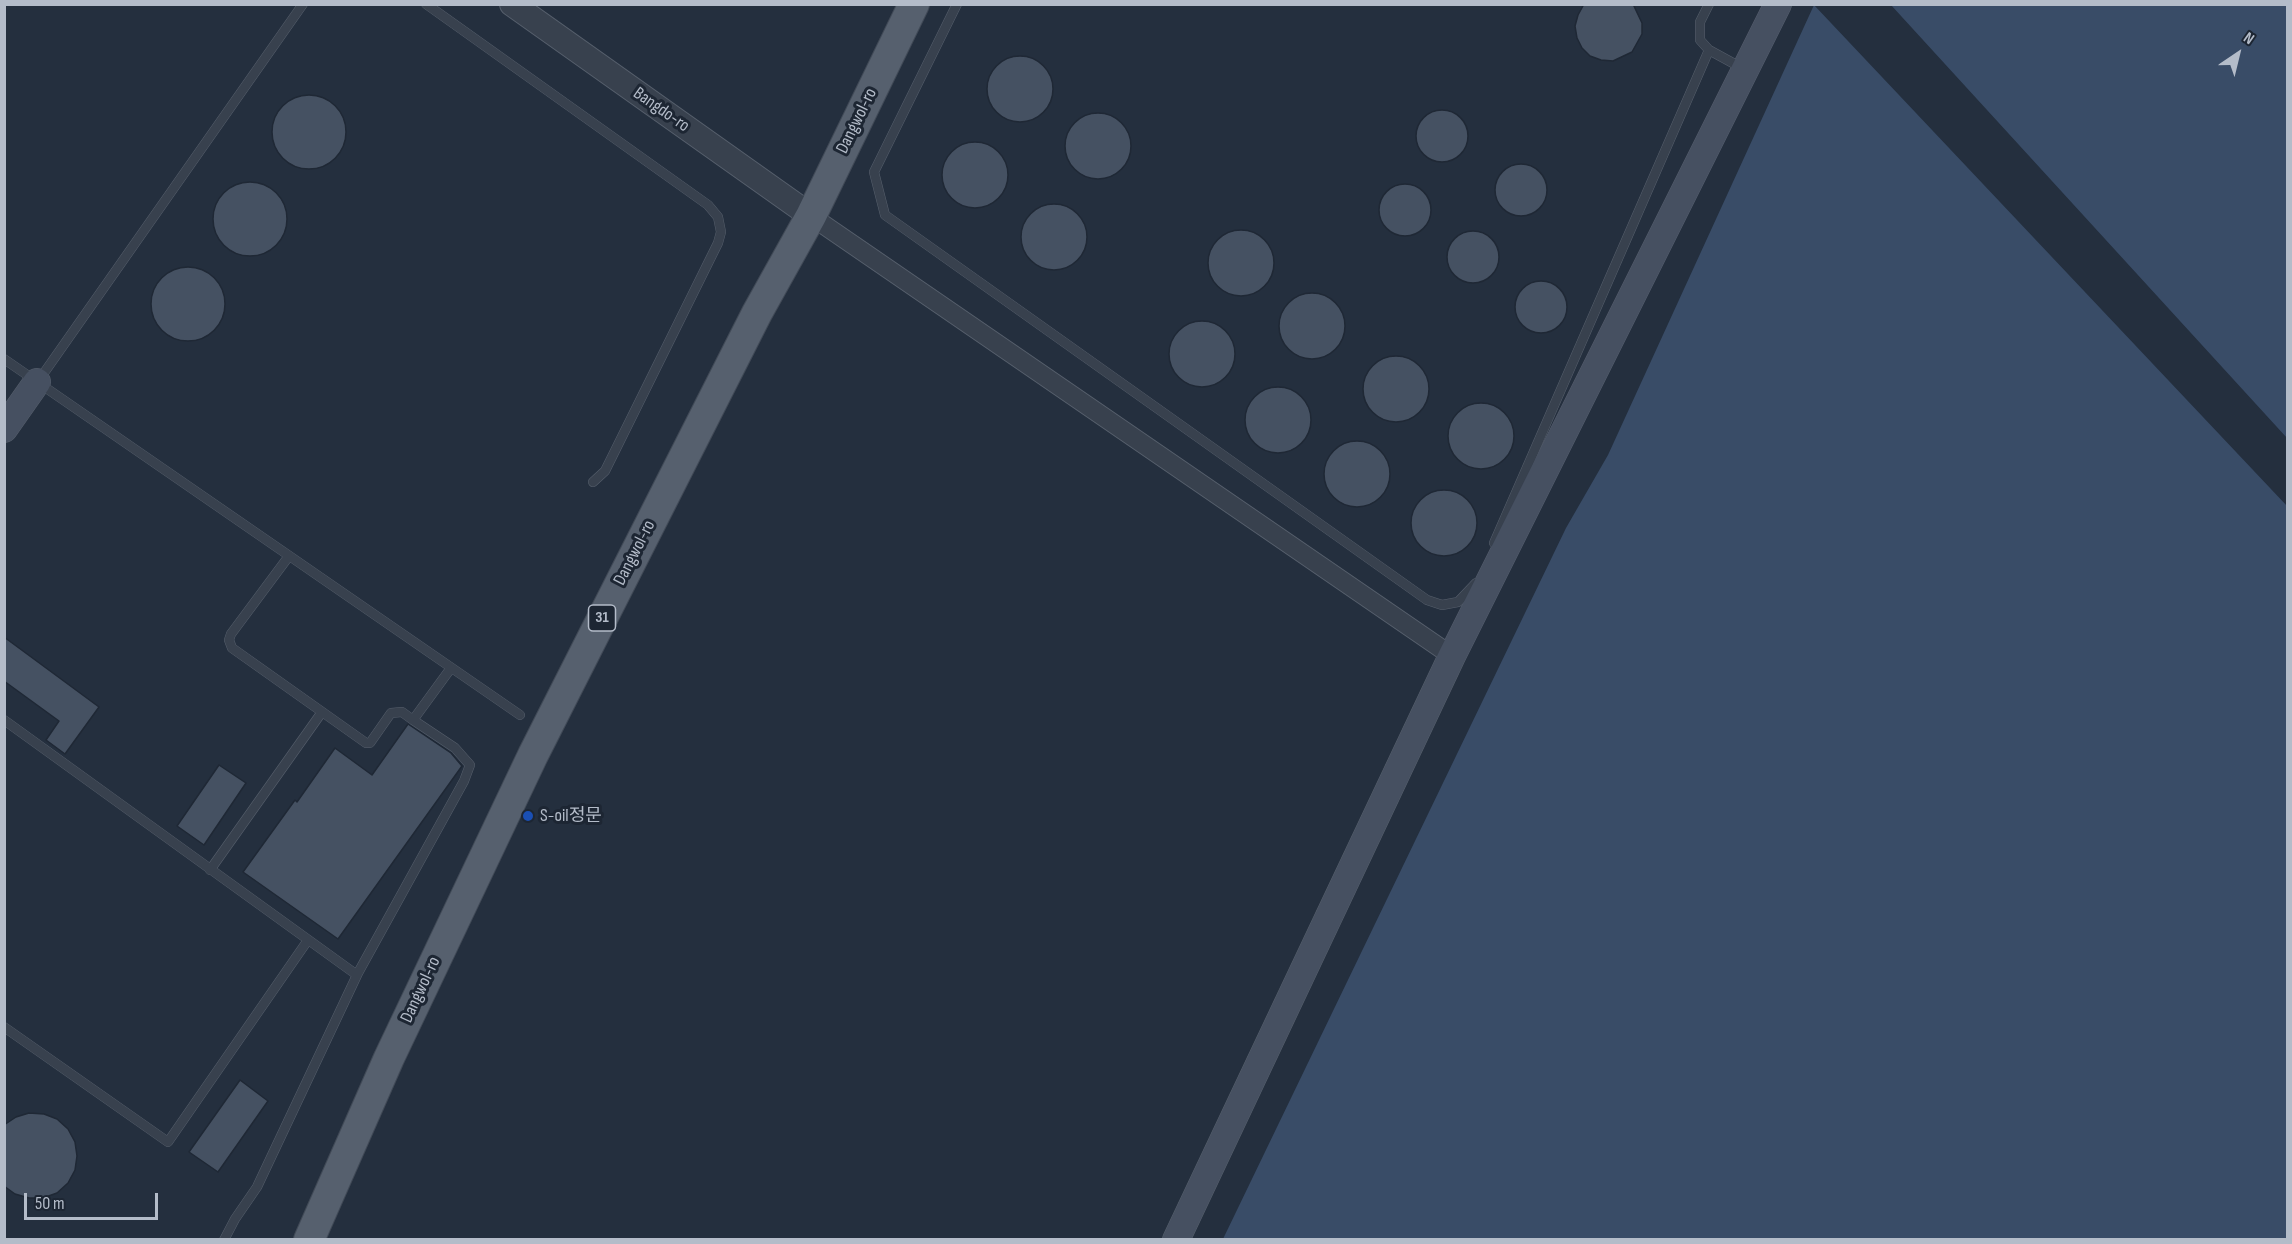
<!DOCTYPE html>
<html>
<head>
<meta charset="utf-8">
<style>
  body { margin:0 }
  #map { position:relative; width:2292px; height:1244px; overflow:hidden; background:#242f3e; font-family:"Sofia Sans Condensed",sans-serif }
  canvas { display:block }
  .frame { position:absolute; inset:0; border:6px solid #b4bcc9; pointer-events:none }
  .north { position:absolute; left:2208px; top:24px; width:60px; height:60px; -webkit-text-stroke:4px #1d2633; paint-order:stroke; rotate:35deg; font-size:16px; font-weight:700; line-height:24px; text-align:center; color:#b4bcc9 }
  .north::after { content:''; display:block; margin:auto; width:21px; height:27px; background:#b4bcc9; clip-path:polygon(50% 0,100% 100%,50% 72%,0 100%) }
  .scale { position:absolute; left:24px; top:1193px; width:134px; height:27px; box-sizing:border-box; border:3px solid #b4bcc9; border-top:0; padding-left:8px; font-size:18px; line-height:21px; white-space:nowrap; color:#b4bcc9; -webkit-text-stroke:4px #1d2633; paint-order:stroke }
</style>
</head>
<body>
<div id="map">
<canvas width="2292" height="1244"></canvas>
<div class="frame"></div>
<div class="north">N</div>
<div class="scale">50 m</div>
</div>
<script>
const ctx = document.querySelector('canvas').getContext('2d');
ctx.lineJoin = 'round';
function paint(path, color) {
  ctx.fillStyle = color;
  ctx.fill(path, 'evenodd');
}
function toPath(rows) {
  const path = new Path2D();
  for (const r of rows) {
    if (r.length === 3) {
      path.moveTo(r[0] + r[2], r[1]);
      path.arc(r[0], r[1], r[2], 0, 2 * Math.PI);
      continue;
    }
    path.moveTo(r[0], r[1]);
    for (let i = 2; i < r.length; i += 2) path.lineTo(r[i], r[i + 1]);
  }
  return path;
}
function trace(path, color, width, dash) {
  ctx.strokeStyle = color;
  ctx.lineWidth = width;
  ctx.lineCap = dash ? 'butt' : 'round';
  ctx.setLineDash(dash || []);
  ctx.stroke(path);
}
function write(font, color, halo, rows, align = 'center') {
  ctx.font = font + ' "Sofia Sans Condensed","Noto Sans KR",sans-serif';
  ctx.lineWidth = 6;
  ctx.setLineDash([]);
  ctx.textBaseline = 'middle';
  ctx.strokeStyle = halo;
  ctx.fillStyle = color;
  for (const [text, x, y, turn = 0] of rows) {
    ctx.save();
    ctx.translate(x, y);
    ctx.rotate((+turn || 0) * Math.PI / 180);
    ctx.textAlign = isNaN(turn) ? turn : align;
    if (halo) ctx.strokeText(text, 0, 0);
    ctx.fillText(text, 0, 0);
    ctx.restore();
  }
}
paint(toPath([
  [1814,5,2287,506,2287,1239,1223,1239,1566,528,1608,455],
  [1891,5,2287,5,2287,438]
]), '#394c67');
const building = toPath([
  [1584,4,1633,4,1642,23,1642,34,1632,52,1613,61,1601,60,1590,56,1582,48,1577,38,1575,26,1578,15,1584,4],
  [1020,89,33],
  [309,132,37],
  [1442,136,26],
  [1098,146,33],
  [975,175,33],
  [1521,190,26],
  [250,219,37],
  [1405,210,26],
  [1054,237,33],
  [1241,263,33],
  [1473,257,26],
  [188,304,37],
  [1541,307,26],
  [1312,326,33],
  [1202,354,33],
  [1396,389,33],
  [1278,420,33],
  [1481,436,33],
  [1357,474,33],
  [1444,523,33],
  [4,637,99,707,65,754,46,740,59,721,4,681,4,637],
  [408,724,451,753,462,766,338,939,243,872,295,800,297,802,335,748,372,775,408,724],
  [219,765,246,783,204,845,177,826,219,765],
  [240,1080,268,1101,218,1172,189,1152,240,1080],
  [29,1113,44,1114,57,1119,68,1129,75,1142,77,1156,75,1170,68,1183,57,1193,43,1198,29,1198,15,1194,4,1186,4,1125,16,1117,29,1113]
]);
paint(building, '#455162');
trace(building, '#1f2835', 1.5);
const service = toPath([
  [426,4,708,205,718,217,721,232,718,243,605,471,593,482],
  [957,4,874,172,885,215,1427,600,1442,605,1458,602,1476,583],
  [1709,4,1700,22,1700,40,1709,50,1742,68],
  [4,359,520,715],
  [39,380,303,4],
  [1494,543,1709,50],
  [289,556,231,634,229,640,232,648,366,743,370,743,391,713,402,712,413,720],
  [4,720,357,975],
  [210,870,322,712],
  [4,1027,168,1142,308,940],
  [224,1240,235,1219,257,1187,358,973,464,781,470,765,455,748,413,720,451,668]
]);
const minor = toPath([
  [811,216,1452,656]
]);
const tertiary = toPath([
  [512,4,811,216]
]);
const secondary = toPath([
  [4,429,37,382],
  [1176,1240,1452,656,1778,4]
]);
const primary = toPath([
  [309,1240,389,1058,533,755,757,313,811,216,914,4]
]);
trace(service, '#565f6c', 10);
trace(minor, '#565f6c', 20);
trace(tertiary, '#565f6c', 26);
trace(secondary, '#565f6c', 28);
trace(primary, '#414a57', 32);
trace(service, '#38414e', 9);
trace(minor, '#38414e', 18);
trace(tertiary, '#38414e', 24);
trace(secondary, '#465061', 27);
trace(primary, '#56606e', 30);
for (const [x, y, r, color] of [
  [528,816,6,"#1a4fb4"]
]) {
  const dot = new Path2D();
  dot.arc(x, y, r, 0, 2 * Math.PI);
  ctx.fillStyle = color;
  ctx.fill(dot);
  trace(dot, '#1d2633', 2);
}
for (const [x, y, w] of [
  [602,618,27]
]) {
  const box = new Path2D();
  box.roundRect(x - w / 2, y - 13, w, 26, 4.5);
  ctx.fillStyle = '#1d2633';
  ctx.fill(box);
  trace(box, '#b4bcc9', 1.5);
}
write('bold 16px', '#b4bcc9', null, [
  ["31",602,618]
]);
write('18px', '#b4bcc9', '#1d2633', [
  ["Bangdo-ro",661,110,35],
  ["Dangwol-ro",857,121,-64],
  ["Dangwol-ro",635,553,-63],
  ["Dangwol-ro",421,990,-65]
]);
write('18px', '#b4bcc9', '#1d2633', [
  ["S-oil정문",540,816]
], 'left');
</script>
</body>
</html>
